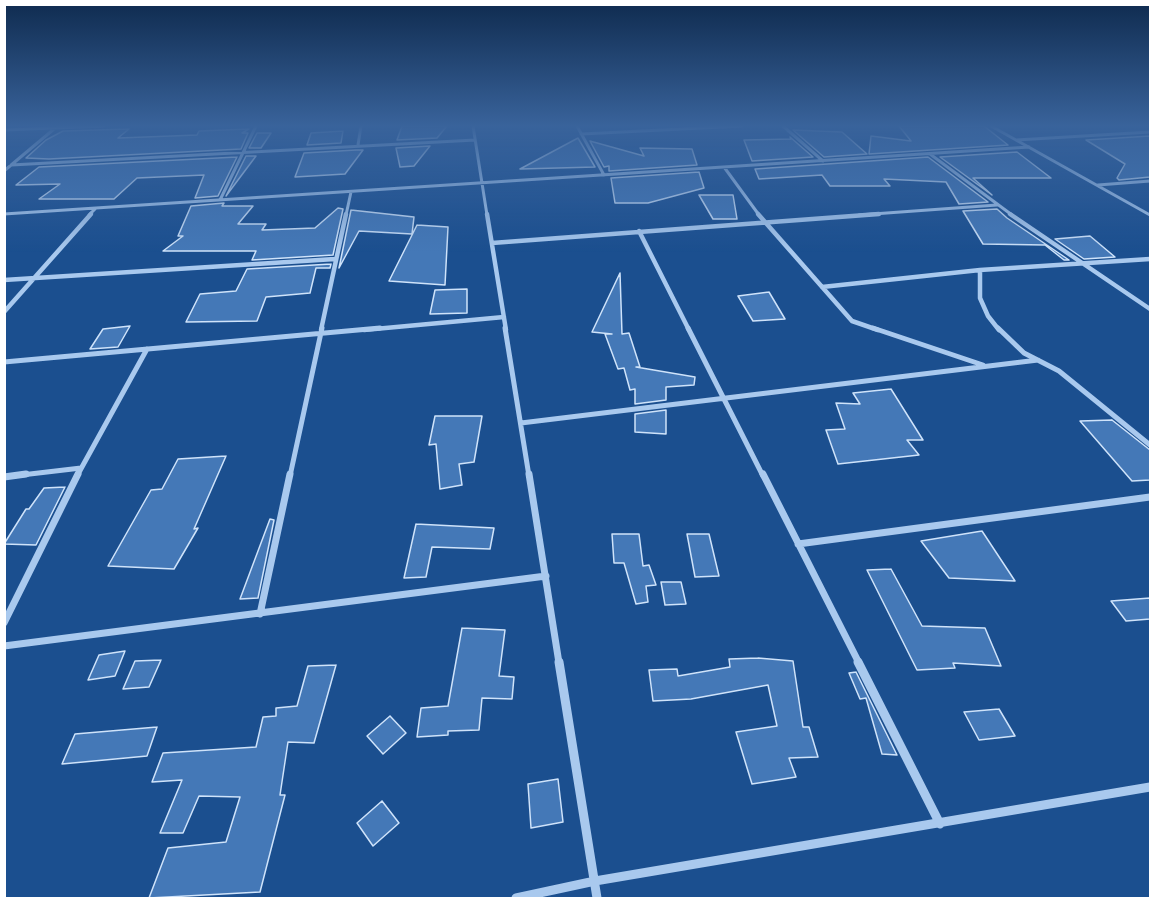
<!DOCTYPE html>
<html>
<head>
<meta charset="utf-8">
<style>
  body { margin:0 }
  #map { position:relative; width:1155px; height:903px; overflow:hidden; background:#1b4f8f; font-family:"Exo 2",sans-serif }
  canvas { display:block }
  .frame { position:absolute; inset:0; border:6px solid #fff; pointer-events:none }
</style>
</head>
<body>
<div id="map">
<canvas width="1155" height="903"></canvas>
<div class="frame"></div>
</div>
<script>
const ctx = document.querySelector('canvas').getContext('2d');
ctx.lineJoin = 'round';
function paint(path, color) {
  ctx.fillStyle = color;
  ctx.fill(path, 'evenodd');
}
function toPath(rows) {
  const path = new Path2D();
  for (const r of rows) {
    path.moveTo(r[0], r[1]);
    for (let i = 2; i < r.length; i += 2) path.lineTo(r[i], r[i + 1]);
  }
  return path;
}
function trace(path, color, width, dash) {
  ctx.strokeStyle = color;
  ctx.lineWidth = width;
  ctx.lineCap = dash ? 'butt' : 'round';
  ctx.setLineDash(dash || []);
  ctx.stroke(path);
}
const building = toPath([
  [402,126,447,126,437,138,397,140,402,126],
  [899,126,984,126,1008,145,869,154,871,136,911,141,899,126],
  [129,129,118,138,197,135,199,131,249,129,242,133,248,133,241,149,49,159,26,158,46,140,63,131,129,129],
  [793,130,842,132,867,154,824,157,793,130],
  [343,131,341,143,307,145,311,133,343,131],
  [257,133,271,133,261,148,249,148,257,133],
  [1150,136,1150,177,1119,180,1117,178,1125,164,1086,140,1150,136],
  [790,137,813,157,752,161,744,140,791,139,790,137],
  [578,138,595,167,520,169,578,138],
  [590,141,644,156,640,148,692,149,697,165,609,171,609,166,604,167,590,141],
  [430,146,414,166,400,167,396,148,430,146],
  [356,150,363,150,345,174,295,177,304,153,356,150],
  [1017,152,1051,178,973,178,992,195,940,157,1017,152],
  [246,156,256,156,226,196,246,156],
  [237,157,218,196,195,198,204,175,137,178,114,199,39,199,60,184,16,185,39,167,237,157],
  [928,157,988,202,959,204,946,182,884,179,890,186,830,186,822,175,759,179,755,169,928,157],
  [699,172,704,188,648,203,615,203,611,178,699,172],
  [699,195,733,195,737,219,713,219,699,195],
  [224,203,222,206,253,206,238,224,266,224,262,230,315,228,338,208,343,209,333,255,252,260,256,251,163,251,183,236,178,236,191,206,224,203],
  [997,209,1007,218,1069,260,1064,260,1045,245,983,244,963,211,997,209],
  [351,210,414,217,412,234,359,231,339,268,351,210],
  [417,225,448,227,445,285,389,281,417,225],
  [1090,236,1115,257,1084,259,1055,239,1090,236],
  [331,264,330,268,316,268,310,293,266,297,257,321,186,322,200,294,236,291,247,269,331,264],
  [620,273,622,334,629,333,640,367,636,367,695,377,694,385,666,387,666,400,635,404,635,389,630,390,624,368,618,369,605,334,612,334,592,332,620,273],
  [467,289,467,313,430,314,435,290,467,289],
  [769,292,785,319,753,321,738,296,769,292],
  [130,326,118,347,90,349,103,329,130,326],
  [891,389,923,440,907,440,919,455,838,464,826,430,845,429,836,403,860,404,853,393,891,389],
  [666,410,666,434,635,432,635,414,666,410],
  [435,416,482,416,474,462,459,464,462,485,440,489,436,444,429,445,435,416],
  [1112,420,1150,450,1150,480,1132,481,1080,421,1112,420],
  [226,456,194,529,198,528,174,569,108,566,151,490,162,489,178,459,226,456],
  [65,487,36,545,4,544,26,509,29,509,44,488,65,487],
  [270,519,274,520,258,598,240,599,270,519],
  [416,524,494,528,490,549,432,547,426,577,404,578,416,524],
  [982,531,1015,581,949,578,921,541,982,531],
  [612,534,639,534,643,566,649,565,656,585,646,586,648,602,636,604,624,563,614,563,612,534],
  [687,534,709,534,719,576,695,577,687,534],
  [891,569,922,626,985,628,1001,666,953,663,955,668,917,670,867,570,891,569],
  [661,582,681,582,686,604,665,605,661,582],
  [1150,598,1150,619,1126,621,1111,601,1150,598],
  [462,628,505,630,499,676,514,677,512,699,482,698,479,730,448,731,448,735,417,737,421,708,448,706,462,628],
  [125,651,115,676,88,680,99,655,125,651],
  [758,658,793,661,803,727,809,727,818,757,789,758,796,777,752,784,736,732,777,726,768,685,691,699,653,701,649,670,677,669,678,676,730,667,729,659,758,658],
  [161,660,149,687,123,689,135,661,161,660],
  [336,665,314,743,288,742,280,795,285,795,260,892,149,898,168,848,226,842,240,797,199,796,183,833,160,833,182,780,152,782,163,753,256,747,263,717,276,716,276,708,297,706,308,666,336,665],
  [856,672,897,755,882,754,866,698,860,699,849,673,856,672],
  [999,709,1015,736,979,740,964,712,999,709],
  [390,716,406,733,383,754,367,736,390,716],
  [157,727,147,756,62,764,75,734,157,727],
  [558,779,563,822,531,828,528,784,558,779],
  [382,801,399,823,373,846,357,823,382,801]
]);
paint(building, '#4478b7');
trace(building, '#cfe3fa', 1.5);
trace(toPath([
  [473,126,487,215],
  [577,126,604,175],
  [783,126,823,161],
  [991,126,1150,215],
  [4,130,104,126],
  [581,134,742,126],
  [1016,140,1150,132],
  [358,145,361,126],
  [930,154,1012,215],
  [11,165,475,140],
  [724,167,759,215],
  [4,171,54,129],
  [1098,185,1150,181],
  [220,200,256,126],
  [4,214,1029,147],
  [89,215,96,208],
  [346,215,351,192],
  [859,215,997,205]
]), '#a9c9ee', 3);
trace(toPath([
  [487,214,506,330],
  [758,214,852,321,878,330],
  [1010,214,1150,309],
  [639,231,689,330],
  [492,243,879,214],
  [980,270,980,298,988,316,999,330],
  [4,280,335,259],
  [822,287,980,270,1150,259],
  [4,312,91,214],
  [321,330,346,214],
  [364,330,504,317]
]), '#a9c9ee', 4.5);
trace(toPath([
  [505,328,529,476],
  [688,328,763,476],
  [873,328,983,365],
  [998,328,1024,353,1059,371,1150,445],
  [4,362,380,328],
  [521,423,1038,360],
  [13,476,81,468],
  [77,476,147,349],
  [290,476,322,328]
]), '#a9c9ee', 5);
trace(toPath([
  [529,474,559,663],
  [763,474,859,663],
  [4,477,26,474],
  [798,544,1150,497],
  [260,614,290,474],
  [4,623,78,474],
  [4,646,546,576]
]), '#a9c9ee', 7);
trace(toPath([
  [559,662,597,898],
  [858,662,940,824],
  [516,898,595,881,1150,787]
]), '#a9c9ee', 9);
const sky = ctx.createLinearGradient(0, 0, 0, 252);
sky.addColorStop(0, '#0f2b4f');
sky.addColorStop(0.5, '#39639b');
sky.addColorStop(1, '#39639b00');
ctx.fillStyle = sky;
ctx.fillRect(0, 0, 1155, 252);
</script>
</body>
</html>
